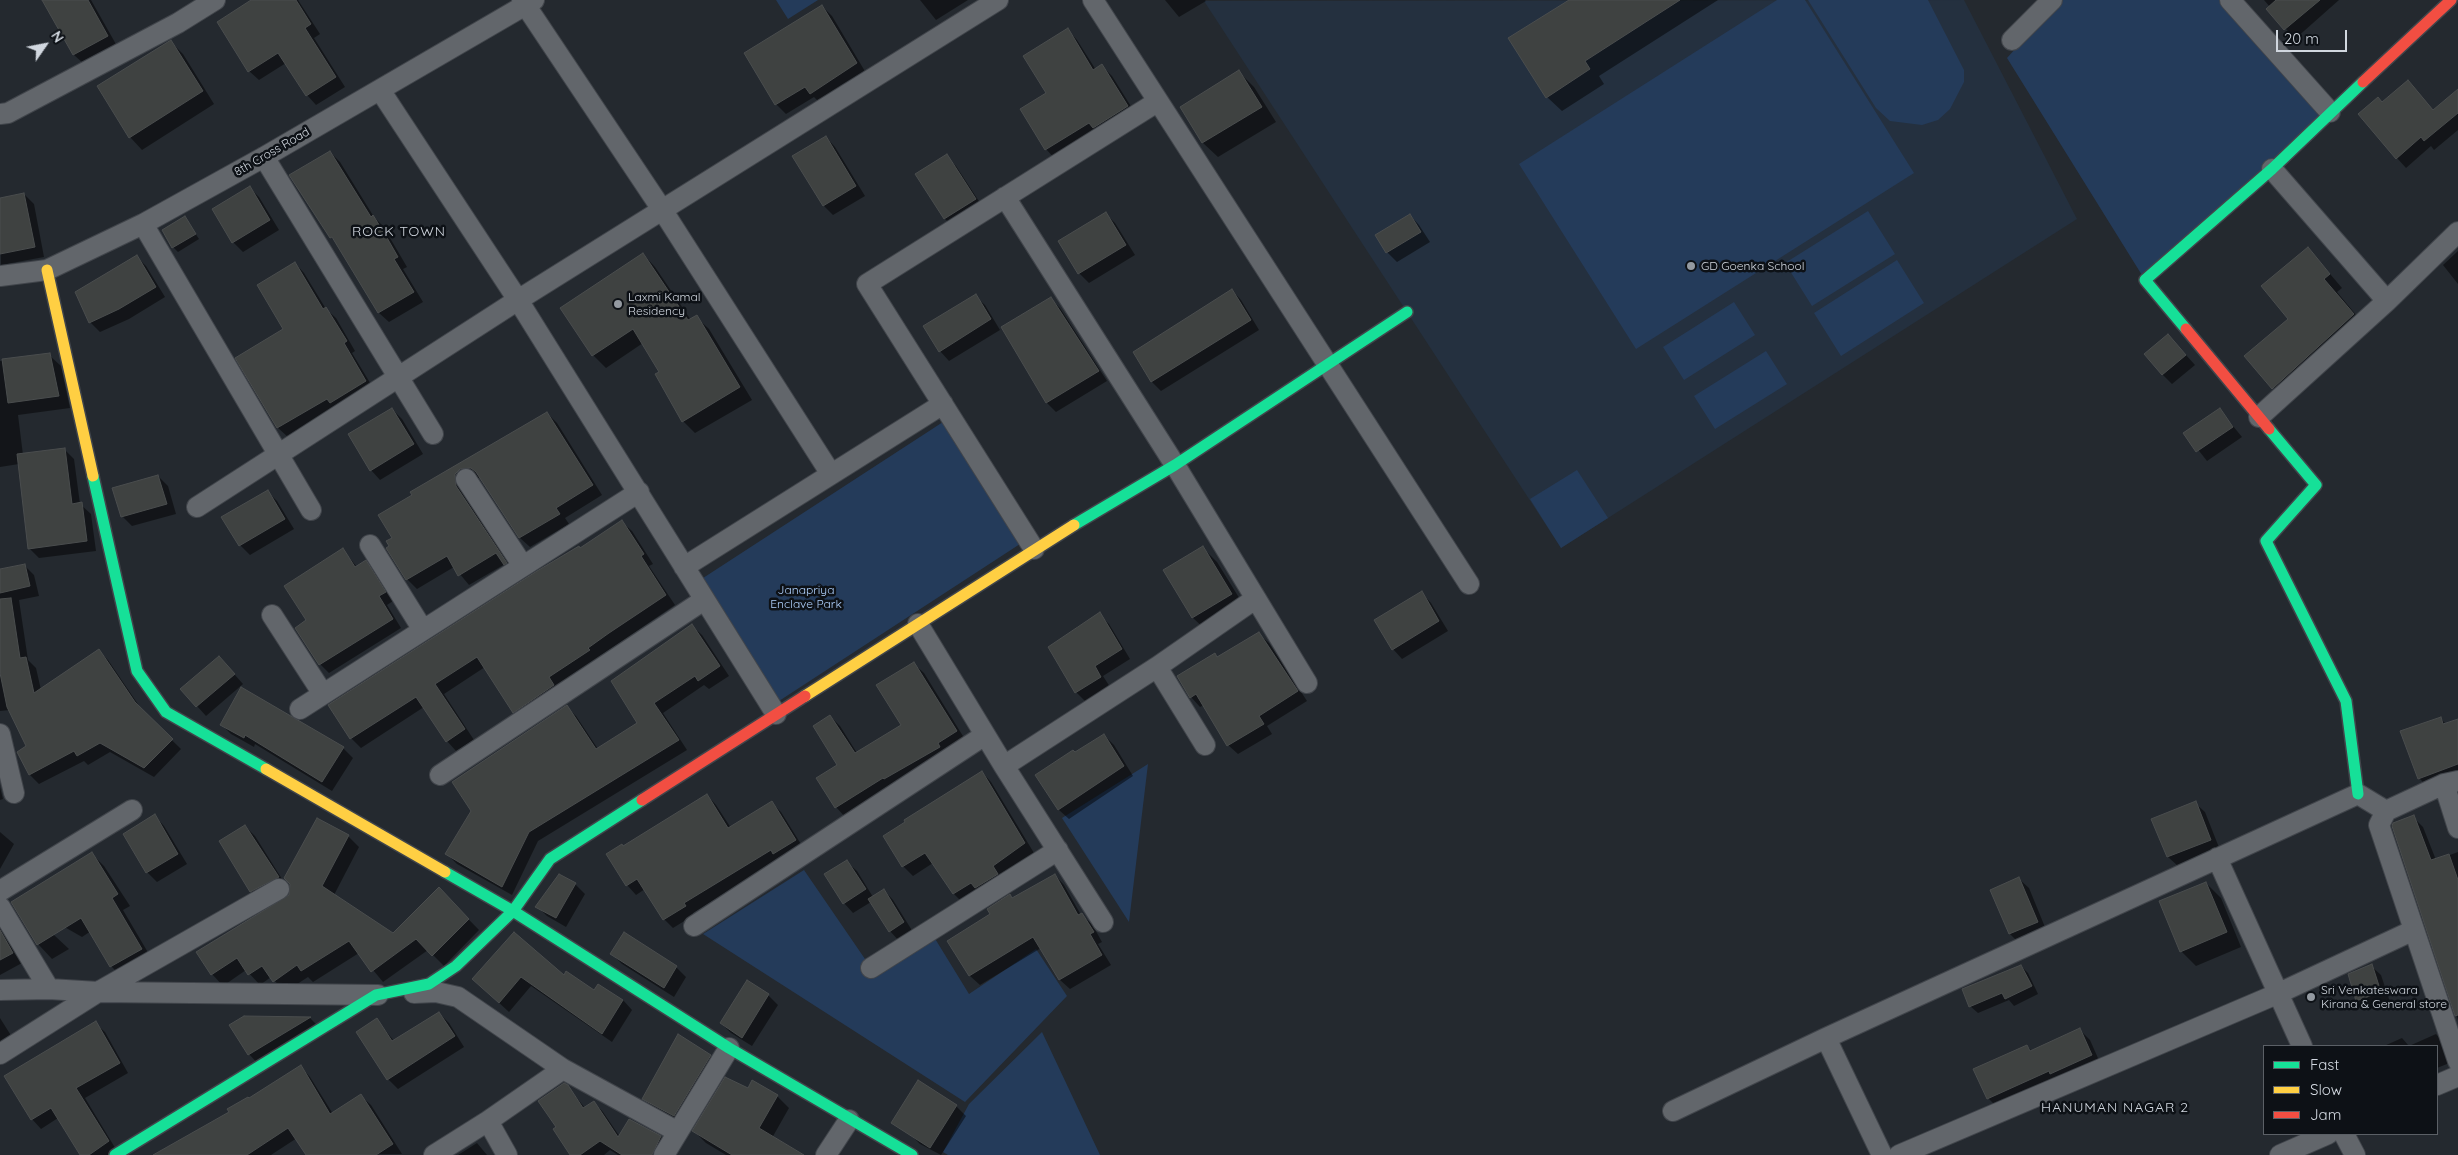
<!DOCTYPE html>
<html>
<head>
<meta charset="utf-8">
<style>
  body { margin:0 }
  #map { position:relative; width:2458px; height:1155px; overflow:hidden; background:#24292f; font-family:Quicksand,sans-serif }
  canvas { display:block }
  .legend { position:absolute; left:2263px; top:1045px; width:175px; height:90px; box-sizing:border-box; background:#0d1116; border:1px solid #5b6066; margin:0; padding:6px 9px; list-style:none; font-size:15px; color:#d1d7df }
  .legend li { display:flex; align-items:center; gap:10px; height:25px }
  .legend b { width:25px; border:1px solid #5b6066 }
  .north { position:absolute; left:20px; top:20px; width:50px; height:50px; -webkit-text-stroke:4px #0d1116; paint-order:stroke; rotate:57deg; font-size:14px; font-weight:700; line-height:20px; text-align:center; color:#d1d7df }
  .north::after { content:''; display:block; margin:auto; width:18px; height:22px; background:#d1d7df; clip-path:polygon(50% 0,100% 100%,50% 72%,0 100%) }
  .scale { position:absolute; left:2276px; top:30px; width:71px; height:22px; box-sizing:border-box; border:2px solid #d1d7df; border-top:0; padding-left:6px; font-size:15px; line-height:18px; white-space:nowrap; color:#d1d7df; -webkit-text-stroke:4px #0d1116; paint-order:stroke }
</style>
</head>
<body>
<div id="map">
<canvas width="2458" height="1155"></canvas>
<ul class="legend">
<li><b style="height:6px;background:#16e098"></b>Fast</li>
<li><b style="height:6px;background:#ffcf43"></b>Slow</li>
<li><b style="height:6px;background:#f24e42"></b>Jam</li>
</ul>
<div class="north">N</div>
<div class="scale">20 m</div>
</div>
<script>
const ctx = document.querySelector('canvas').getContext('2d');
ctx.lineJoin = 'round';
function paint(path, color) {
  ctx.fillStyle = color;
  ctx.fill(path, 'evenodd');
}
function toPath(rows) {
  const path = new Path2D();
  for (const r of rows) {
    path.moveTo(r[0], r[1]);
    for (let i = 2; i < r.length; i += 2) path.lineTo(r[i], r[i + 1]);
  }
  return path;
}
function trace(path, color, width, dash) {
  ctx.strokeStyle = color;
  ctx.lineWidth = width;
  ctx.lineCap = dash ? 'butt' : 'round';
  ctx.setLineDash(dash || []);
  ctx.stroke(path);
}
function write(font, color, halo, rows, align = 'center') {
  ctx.font = font + ' Quicksand,sans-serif';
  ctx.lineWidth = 5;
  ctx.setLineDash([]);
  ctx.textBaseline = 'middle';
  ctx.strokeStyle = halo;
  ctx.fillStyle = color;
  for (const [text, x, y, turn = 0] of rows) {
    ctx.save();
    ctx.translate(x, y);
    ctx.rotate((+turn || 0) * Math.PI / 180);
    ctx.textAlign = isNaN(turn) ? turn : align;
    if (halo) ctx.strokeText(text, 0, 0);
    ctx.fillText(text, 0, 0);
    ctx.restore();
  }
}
paint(toPath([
  [1964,0,2077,219,1561,548,1204,1]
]), '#24303f');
paint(toPath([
  [776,0,818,0,788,19],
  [1777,0,1805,0,1914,173,1636,349,1519,164],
  [1808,0,1928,0,1964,70,1964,82,1950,109,1938,120,1922,125,1890,121,1876,108],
  [2059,0,2230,0,2330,112,2145,280,2007,58],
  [1868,211,1895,254,1812,306,1785,263],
  [1897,260,1924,303,1841,356,1814,313],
  [1734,302,1755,335,1684,380,1663,347],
  [1766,351,1787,384,1715,429,1694,396],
  [943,422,1020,544,779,701,700,580],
  [1577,470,1608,518,1561,548,1530,499],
  [1148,764,1129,922,1062,818],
  [804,870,876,975,934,937,969,994,1036,949,1067,996,965,1102,703,934],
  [1042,1032,1100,1155,948,1155,943,1152,969,1104]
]), '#243b5a');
paint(toPath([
  [57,0,91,0,117,46,84,64,74,55,47,6],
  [254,0,298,0,320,34,314,38,345,87,316,105,307,95,286,63,259,80,249,71],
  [920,0,968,0,936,20],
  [1165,0,1205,0,1206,1,1179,17],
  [1571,0,1718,0,1599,76,1604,84,1562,111,1547,97],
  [2264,0,2339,0,2295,39,2268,9,2270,7],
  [822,6,832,16,866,73,820,103,814,97,786,114,776,104,745,53],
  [1068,30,1077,40,1096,70,1102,66,1112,76,1137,116,1055,159,1046,149,1048,94],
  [171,42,183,54,214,104,142,150,130,137],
  [1239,72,1254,87,1276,122,1218,157,1203,143,1182,107],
  [2458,90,2458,130,2434,150,2431,146,2406,168,2397,158,2382,104,2434,111],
  [826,137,835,147,865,196,833,215,824,206,794,157],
  [330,152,340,162,374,217,383,226,407,267,403,269,423,302,389,322,379,313,338,244,331,237],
  [946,156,956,166,984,209,955,228,945,219,917,175],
  [250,188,259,197,279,230,243,252,233,242],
  [24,194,34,204,44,257,1,265,0,199],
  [1106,214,1115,223,1135,255,1089,283,1079,273],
  [1410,215,1419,225,1430,242,1397,262,1387,252],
  [185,218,199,239,178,252,173,247],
  [2308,248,2342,288,2337,292,2367,328,2286,401,2246,356,2290,319],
  [2458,251,2458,284,2443,265],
  [643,254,655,267,691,320,696,317,709,329,752,400,695,433,683,421,660,372,643,343,606,368,593,355,562,308],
  [136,256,146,266,165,297,129,319,100,332,90,322],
  [295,263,304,273,326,309,336,318,355,351,352,353,375,391,288,437,278,428,237,358,285,330],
  [1232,290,1241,300,1259,330,1161,391,1152,382,1134,353],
  [975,296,985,305,1000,330,949,361,940,351],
  [1051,299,1060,308,1107,381,1056,412,1047,403,1003,328],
  [2168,335,2195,365,2172,384,2162,374],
  [49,355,61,366,70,408,18,415,23,455,65,450,74,459,80,504,91,514,96,551,39,558,29,548,19,464,0,467,0,361],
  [392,409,402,419,423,454,380,480,371,470],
  [2219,409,2242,437,2207,461,2185,433],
  [547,413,557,423,602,495,565,518,569,524,530,547,520,538,481,478,470,478,464,484,465,496,515,573,505,564,469,585,454,567,417,589,407,579,388,549,393,538,380,516],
  [158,476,168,486,176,514,132,526,122,516],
  [267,491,277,501,294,529,250,555,240,545],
  [622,522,632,531,653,564,649,566,675,605,597,658,598,660,523,721,514,712,485,667,444,694,474,740,456,751,447,741,424,707,361,748,351,738],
  [1203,548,1217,562,1246,609,1208,632,1193,618,1165,571],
  [343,550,357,567,365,562,374,571,393,601,387,605,401,628,329,673,320,664,308,621],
  [24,565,34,575,39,596,19,600,28,660,36,668,41,690,99,651,108,660,144,713,181,749,154,777,110,752,88,765,84,761,39,784,30,775,18,752,28,747,10,710,0,711,0,570],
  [1422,593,1431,603,1448,631,1402,659,1393,649],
  [1099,614,1109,624,1130,659,1103,676,1110,687,1086,702,1076,692,1077,627],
  [692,626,702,635,729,676,709,689,704,685,663,713,687,750,538,841,512,895,457,864,447,854,567,707,576,716,598,749,639,724],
  [1259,634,1269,643,1307,701,1267,726,1272,734,1238,754,1228,745,1204,705,1200,707,1191,697,1218,658],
  [219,657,243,684,206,716,197,706],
  [914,664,924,673,966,741,845,817,836,807,839,766,830,716,840,726,857,753,903,725],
  [241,689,343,748,353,758,332,791,255,744,254,747,231,734,222,725],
  [2441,719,2446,724,2458,720,2458,776,2428,787,2419,778],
  [1104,735,1114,745,1133,776,1069,819,1059,810,1037,775],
  [982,772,991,782,1034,853,963,903,954,894,933,863,913,876,903,866,884,836],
  [0,787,3,799,0,800],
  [707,795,716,805,731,828,771,802,781,812,804,849,780,859,693,913,694,915,673,928,664,919,645,889,636,895,627,885,623,848],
  [2195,803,2205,812,2220,850,2178,866,2168,857,2153,819],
  [155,816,164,826,187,864,157,882,147,872,124,834],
  [2414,818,2423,827,2436,860,2458,852,2458,1020,2393,826],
  [245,826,255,836,287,887,261,901,251,891],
  [0,832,14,844,0,869],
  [348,836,359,847,334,895,393,934,439,889,479,930,444,966,428,950,383,982,359,953,313,982,308,977,285,992,271,977,260,985,246,970,223,986,212,974,197,953,290,896],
  [92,854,104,866,130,906,123,910,153,961,123,978,111,966,91,931,82,937,33,909],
  [847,862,857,871,873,897,884,890,893,900,913,932,899,941,890,931,871,902,853,913,844,903],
  [1055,875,1064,885,1081,915,1092,924,1102,942,1098,944,1111,965,1070,989,1060,980,1041,948,980,985,970,976,949,941],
  [2019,879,2029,888,2047,932,2019,943,2010,934],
  [2206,883,2221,898,2241,947,2196,966,2181,951],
  [575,884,585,894,566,927,547,916,537,906],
  [0,926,22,963,0,975],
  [27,926,54,935,69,949,52,959,38,944],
  [514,933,564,977,595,992,623,1000,632,1010,612,1042,531,986,509,1012,473,979],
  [612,954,676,967,686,977,674,997,622,964],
  [2021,966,2028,973,2038,994,2014,1006,2009,1000,1978,1013,1970,1006],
  [2371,966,2381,975,2390,1002,2367,1010,2357,1000],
  [747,982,768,995,778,1005,752,1046,731,1033,721,1023],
  [439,1013,449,1023,464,1047,398,1089,388,1079,377,1020,394,1041],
  [244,1017,310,1018,319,1027,258,1064,249,1054],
  [0,1018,17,1045,0,1053],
  [95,1023,105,1032,128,1073,85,1098,117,1151,111,1155,81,1155,58,1118,41,1129,32,1119],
  [2080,1030,2090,1040,2101,1065,1998,1108,1988,1098,2027,1046,2032,1051],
  [2436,1034,2445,1044,2452,1062,2437,1068,2437,1046,2384,1046,2402,1038,2409,1046],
  [678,1036,710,1056,720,1066,684,1125,653,1108,643,1098],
  [301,1067,310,1077,333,1114,361,1096,371,1105,402,1154,308,1155,297,1138,271,1155,161,1155],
  [567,1086,585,1108,594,1102,603,1112,620,1137,630,1121,661,1137,670,1147,666,1155,618,1155,610,1150,604,1155,572,1155,557,1127],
  [748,1090,777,1096,789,1108,772,1138,801,1155,726,1155,706,1143,694,1131],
  [956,1106,966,1116,941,1155,920,1144,911,1135],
  [477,1143,487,1155,458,1155]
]), '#0007');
const building = toPath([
  [42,0,88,0,108,36,73,55,42,0],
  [251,0,296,0,311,24,305,28,336,77,306,96,278,53,248,72,217,22,251,0],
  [1569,0,1680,0,1585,61,1590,69,1546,98,1508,38,1569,0],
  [2276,0,2320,0,2284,30,2266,9,2276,0],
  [822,5,857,63,810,94,805,87,775,105,744,53,822,5],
  [1068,28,1093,70,1102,64,1128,106,1093,128,1089,123,1045,150,1020,109,1046,93,1023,56,1068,28],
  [171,40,203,91,129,138,97,86,171,40],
  [1239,70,1262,107,1202,143,1180,107,1239,70],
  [2408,80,2433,110,2458,89,2458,113,2424,141,2421,137,2396,159,2358,114,2378,97,2382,102,2408,80],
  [826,136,856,186,823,206,792,156,826,136],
  [330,151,371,217,373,215,386,236,398,257,394,259,414,292,378,313,332,237,330,238,289,175,330,151],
  [947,154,976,199,944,219,915,174,947,154],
  [250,186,270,220,232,243,212,209,250,186],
  [24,193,35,247,0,254,0,198,24,193],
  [1106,212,1126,245,1078,274,1058,241,1106,212],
  [1410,214,1421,232,1386,253,1375,235,1410,214],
  [185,216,196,234,172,248,162,230,185,216],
  [2308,247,2330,274,2324,279,2354,314,2272,389,2244,356,2288,319,2261,286,2308,247],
  [643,253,688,320,697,315,740,387,682,422,655,374,659,372,633,329,592,356,560,308,643,253],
  [137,255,156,287,119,309,89,323,75,292,137,255],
  [295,262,323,309,326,307,347,341,344,343,366,381,330,403,327,399,277,428,235,358,283,329,257,285,295,262],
  [1232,289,1251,320,1151,382,1133,352,1232,289],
  [976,294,991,319,939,352,923,326,976,294],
  [1051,297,1099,371,1046,403,1001,327,1051,297],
  [2168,334,2186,355,2162,375,2144,354,2168,334],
  [50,353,59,396,8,403,2,359,50,353],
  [392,408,414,444,370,471,348,434,392,408],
  [2220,408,2233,427,2196,452,2183,433,2220,408],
  [547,412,593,485,556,508,560,514,519,538,476,472,471,468,460,469,455,474,456,486,507,563,504,565,496,553,458,576,447,556,406,580,386,548,389,546,386,541,392,538,378,515,412,495,410,492,547,412],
  [65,448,72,504,82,502,87,541,28,549,17,454,65,448],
  [158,475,167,504,121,517,112,488,158,475],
  [268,490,285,519,239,546,221,517,268,490],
  [622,520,644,554,641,556,666,595,609,633,588,648,590,650,549,677,554,685,513,713,477,657,435,684,465,729,446,742,416,697,350,739,328,705,537,571,579,546,580,548,622,520],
  [1203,546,1232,594,1192,618,1163,570,1203,546],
  [343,548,355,567,366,560,386,592,379,596,393,619,319,665,295,628,306,620,284,586,343,548],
  [25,564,30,586,0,593,0,569,25,564],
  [1422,591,1439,621,1392,650,1374,620,1422,591],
  [11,598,20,658,26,657,34,693,99,649,135,702,173,739,144,768,100,743,77,756,74,751,29,775,17,752,26,746,7,707,0,673,0,599,11,598],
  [1100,612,1122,649,1095,666,1101,677,1075,693,1048,647,1100,612],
  [692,624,720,666,698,681,695,676,654,703,679,740,529,832,502,887,445,854,471,811,452,782,567,705,596,749,637,723,611,681,692,624],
  [1259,632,1298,691,1259,716,1264,724,1227,746,1196,694,1190,698,1177,676,1215,653,1217,657,1259,632],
  [219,656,235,674,196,707,180,689,219,656],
  [914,662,957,731,938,743,940,747,884,779,883,778,835,808,816,778,837,765,813,726,830,715,855,753,901,725,876,685,914,662],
  [241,687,344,747,322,782,245,735,244,738,220,725,241,687],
  [2441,717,2443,724,2458,719,2458,764,2418,779,2400,731,2441,717],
  [1104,734,1124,766,1058,810,1035,775,1073,750,1075,752,1104,734],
  [982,771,1025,843,993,866,998,874,975,888,971,883,953,894,925,853,902,867,883,836,905,822,904,820,982,771],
  [707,794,728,828,772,801,796,840,773,854,771,850,684,903,686,906,663,920,637,879,626,886,606,854,622,844,623,846,707,794],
  [2196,801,2211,840,2167,857,2151,819,2196,801],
  [155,814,178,854,146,873,123,834,155,814],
  [2414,815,2431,860,2449,854,2458,880,2458,1015,2455,1016,2392,826,2393,823,2414,815],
  [317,818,349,835,322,886,393,933,439,887,469,919,432,956,416,939,371,972,349,941,301,971,297,965,273,982,262,966,248,975,237,958,211,975,196,952,289,895,290,884,284,878,317,818],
  [245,825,279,877,250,892,219,841,245,825],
  [92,852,118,894,112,898,142,949,110,967,81,918,37,945,11,902,92,852],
  [847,860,866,889,843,904,824,874,847,860],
  [559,874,576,883,556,918,535,907,559,874],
  [1055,874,1078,915,1082,913,1094,932,1090,934,1102,955,1059,980,1033,937,969,976,947,941,990,914,987,909,1010,894,1012,898,1055,874],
  [2019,877,2038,922,2009,934,1990,890,2019,877],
  [2206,882,2227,932,2180,952,2159,901,2206,882],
  [884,889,904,922,889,932,868,899,884,889],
  [0,930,13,953,0,960,0,930],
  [514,932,564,975,566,971,594,990,598,984,623,1000,602,1034,521,977,499,1003,472,979,514,932],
  [624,932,677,966,664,988,610,954,624,932],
  [2372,964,2381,992,2356,1001,2348,974,2372,964],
  [2021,965,2032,986,2005,999,2002,993,1969,1007,1962,989,2021,965],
  [747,980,769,994,742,1038,720,1023,747,980],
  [439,1012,455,1036,387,1080,356,1032,377,1018,392,1041,439,1012],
  [244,1016,311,1017,248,1055,229,1025,244,1016],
  [96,1021,120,1063,76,1088,109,1141,89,1155,80,1155,51,1108,31,1120,4,1076,96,1021],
  [2080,1028,2092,1055,2050,1074,2049,1071,1987,1099,1973,1069,2027,1045,2030,1051,2080,1028],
  [678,1034,711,1055,674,1116,642,1099,678,1034],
  [301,1065,330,1114,361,1094,393,1144,376,1155,306,1155,288,1128,247,1155,153,1155,229,1112,227,1109,248,1097,249,1098,301,1065],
  [725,1077,748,1088,752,1080,778,1095,759,1128,804,1155,732,1155,692,1131,725,1077],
  [918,1080,957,1105,930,1148,891,1123,918,1080],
  [564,1083,568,1085,583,1108,594,1101,618,1137,629,1119,661,1136,652,1155,622,1155,600,1141,580,1155,570,1155,553,1129,556,1127,538,1101,564,1083]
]);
paint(building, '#3f4241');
trace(building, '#4a4d4e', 1);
const street = toPath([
  [522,0,663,211,831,474],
  [1093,0,1469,584],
  [2230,0,2330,112],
  [2012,40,2052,0],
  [380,90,518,300,776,714],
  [0,114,8,113,178,23,215,0],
  [264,157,433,434],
  [2272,169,2387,301,2458,232],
  [1005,197,1175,465,1307,683],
  [143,224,311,510],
  [0,276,47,270,143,224,264,157,534,0],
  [2259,417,2387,301],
  [466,479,523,566],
  [197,507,518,300,998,0],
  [370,545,423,630],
  [1034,549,867,284,1157,102],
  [684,567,943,404],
  [272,615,323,694],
  [918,624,1004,766,1103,922],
  [1157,667,1205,745],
  [300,709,639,492],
  [0,734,14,793],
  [1004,766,1157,667,1255,599],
  [440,775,704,600],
  [2458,781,2444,784,2386,811,2379,825,2458,1061],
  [2444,784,2458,828],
  [2217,858,2302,1046],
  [0,891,132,810],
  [0,907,49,989],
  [694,926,985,735],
  [871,968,1058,850],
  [0,990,49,989,98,992,378,995],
  [414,993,436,992,458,997,563,1069,678,1132],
  [1826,1038,1882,1155],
  [0,1054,98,992,279,889],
  [2437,1085,2458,1076],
  [1673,1111,1826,1038,2358,794,2386,811],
  [488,1121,507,1155],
  [2344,1134,2355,1155],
  [434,1155,488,1121,563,1069],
  [664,1155,729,1048],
  [826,1155,849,1120],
  [1899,1155,2277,994,2414,930],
  [2280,1155,2328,1134]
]);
const fast = toPath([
  [2186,329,2145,280,2272,169,2363,82],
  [2269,429,2316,485,2266,541,2346,701,2358,794],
  [93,476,137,671,166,712,266,769],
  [1074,525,1175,465,1407,312],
  [445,872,513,911,729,1048,912,1155],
  [115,1155,376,995,429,984,456,966,513,911,550,859,642,800]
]);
const slow = toPath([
  [47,270,93,476],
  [805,696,1074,525],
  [266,769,445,872]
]);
const jam = toPath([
  [2363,82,2451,0],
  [2186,329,2269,429],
  [642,800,805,696]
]);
trace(street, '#41454b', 22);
trace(fast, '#41454b', 14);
trace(slow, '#41454b', 14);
trace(jam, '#41454b', 14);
trace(street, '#62666b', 20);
trace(fast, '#16e098', 11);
trace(slow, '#ffcf43', 11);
trace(jam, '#f24e42', 11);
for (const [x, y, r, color] of [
  [1691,266,5,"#949aa1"],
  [618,304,5,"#949aa1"],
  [2311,997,5,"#949aa1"]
]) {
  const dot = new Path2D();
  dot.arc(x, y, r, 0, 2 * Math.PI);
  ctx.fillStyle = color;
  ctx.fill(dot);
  trace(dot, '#0d1116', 2);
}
write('12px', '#d1d7df', '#0d1116', [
  ["8th Cross Road",272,152,-30]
]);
write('12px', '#d1d7df', '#0d1116', [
  ["GD Goenka School",1701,266],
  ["Laxmi Kamal",628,297],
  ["Residency",628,311],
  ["Sri Venkateswara",2321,990],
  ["Kirana & General store",2321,1004]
], 'left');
write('12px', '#afd0fc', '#0d1116', [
  ["Janapriya",806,590],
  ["Enclave Park",806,604]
]);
ctx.letterSpacing = '1px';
write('14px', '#d1d7df', '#0d1116', [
  ["ROCK TOWN",399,232],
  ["HANUMAN NAGAR 2",2115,1108]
]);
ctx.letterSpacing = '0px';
</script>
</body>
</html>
